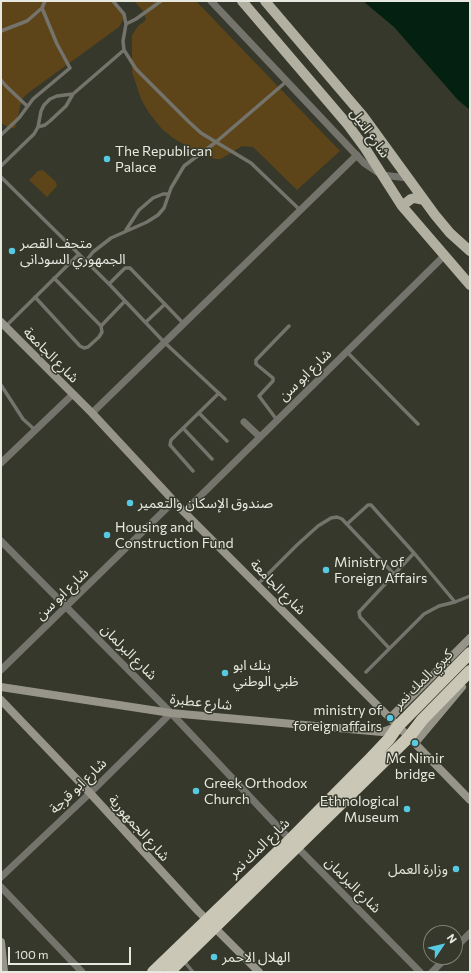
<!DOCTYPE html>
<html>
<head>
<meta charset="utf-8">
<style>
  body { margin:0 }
  #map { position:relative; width:471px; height:973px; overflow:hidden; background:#35382a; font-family:Commissioner,sans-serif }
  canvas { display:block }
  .frame { position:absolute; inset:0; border:2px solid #e7e9e0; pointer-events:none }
  .north { position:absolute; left:423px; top:925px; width:40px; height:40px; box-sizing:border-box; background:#35382a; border:1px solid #7c7f73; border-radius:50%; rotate:55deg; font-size:11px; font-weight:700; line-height:16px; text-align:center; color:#e7e9e0 }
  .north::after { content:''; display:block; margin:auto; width:14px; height:18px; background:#58c9e3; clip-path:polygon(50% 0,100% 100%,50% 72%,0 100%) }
  .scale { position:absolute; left:8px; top:947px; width:123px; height:18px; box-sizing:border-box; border:2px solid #e7e9e0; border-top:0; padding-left:5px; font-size:12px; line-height:14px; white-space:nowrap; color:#e7e9e0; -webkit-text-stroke:3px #35382a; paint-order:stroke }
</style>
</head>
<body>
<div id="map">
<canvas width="471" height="973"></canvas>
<div class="frame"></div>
<div class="north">N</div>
<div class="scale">100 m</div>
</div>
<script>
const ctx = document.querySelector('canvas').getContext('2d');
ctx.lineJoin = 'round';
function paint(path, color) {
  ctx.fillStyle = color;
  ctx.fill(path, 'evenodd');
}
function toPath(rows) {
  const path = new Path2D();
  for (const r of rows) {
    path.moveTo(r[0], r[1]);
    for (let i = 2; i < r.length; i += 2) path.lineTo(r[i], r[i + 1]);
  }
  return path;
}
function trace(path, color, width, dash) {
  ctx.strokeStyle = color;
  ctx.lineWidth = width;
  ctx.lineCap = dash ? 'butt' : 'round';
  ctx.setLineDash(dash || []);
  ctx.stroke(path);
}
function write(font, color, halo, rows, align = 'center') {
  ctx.font = font + ' Commissioner,"Noto Sans Arabic",sans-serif';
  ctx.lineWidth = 3;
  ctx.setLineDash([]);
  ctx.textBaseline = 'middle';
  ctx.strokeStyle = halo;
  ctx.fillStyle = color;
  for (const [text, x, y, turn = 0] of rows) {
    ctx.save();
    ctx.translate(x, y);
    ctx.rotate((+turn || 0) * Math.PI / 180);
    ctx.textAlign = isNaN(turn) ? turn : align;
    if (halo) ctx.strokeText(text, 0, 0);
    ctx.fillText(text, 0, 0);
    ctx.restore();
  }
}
paint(toPath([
  [1,1,114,1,123,14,123,20,119,27,28,93,22,99,15,128,10,128,1,123],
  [134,1,196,1,340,151,297,190,253,147,242,146,221,159,215,159,197,152,173,138,162,129,149,113,141,99,132,72,132,35,138,26,146,20,143,11],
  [43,170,56,182,57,186,47,197,29,180,38,171]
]), '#5d4519');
paint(toPath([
  [363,1,470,1,470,110,458,100,394,27]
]), '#032011');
trace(toPath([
  [113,1,124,14,126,24,123,41,124,50,136,69,189,122,201,133,251,163,300,210],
  [126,24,136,19,161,1],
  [1,31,27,21,42,8,45,1],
  [1,80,6,86,27,106],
  [38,127,45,125,50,121,66,106,73,94],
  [1,135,19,118,33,99,70,68,57,44,42,8],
  [1,166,34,134,38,127,41,111,44,105,50,99,57,96,73,94,124,50],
  [1,177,109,284,164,342,225,399],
  [126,230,139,210,153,198,163,194,169,194],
  [86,261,93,252,111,238,147,222,158,215,164,208,171,188,184,166,216,142,287,81],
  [109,284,125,268,130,268,184,324],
  [35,297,80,346,84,348,88,347,99,337,102,332,101,326,54,278],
  [146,322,165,304],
  [6,326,79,254],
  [101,326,125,301],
  [347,352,418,424],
  [1,385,23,419,35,430],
  [199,413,227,441],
  [277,420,259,396,273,381,273,378,256,364,256,360,289,326],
  [183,428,212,459],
  [193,471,170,445,171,440,219,393],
  [347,524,368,505,371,505,414,553],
  [257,585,297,545,318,526,331,518,337,517,342,519,394,574],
  [389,648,360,617,359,612,414,553,455,602],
  [366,672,424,614,439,606,455,602,470,596],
  [183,960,193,972]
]), '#74736c', 3.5);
trace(toPath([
  [211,1,364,163,382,175,408,178],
  [92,413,357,155],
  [244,422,260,437],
  [1,463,72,395],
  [184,512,444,256],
  [1,541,171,713,297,847,420,972],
  [1,670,174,501],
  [1,877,90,793,171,713],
  [1,887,82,972],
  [455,948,470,933],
  [432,972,447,957]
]), '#74736c', 7);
trace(toPath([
  [1,322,92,413,184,512,398,726,470,800],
  [1,687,171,713,382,732,396,727],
  [1,700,90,793,198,911,259,972],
  [390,718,470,638],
  [415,743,462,687],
  [1,942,4,972]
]), '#97958a', 8);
trace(toPath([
  [242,1,348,125,365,148,402,206,470,285],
  [265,1,363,116,435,215,450,233,470,251],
  [402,206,411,199,415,198,424,200]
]), '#b2b0a1', 10);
trace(toPath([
  [153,972,291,839,371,758,389,739,398,726,470,653],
  [169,972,409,737,422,720,470,671]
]), '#cac7b6', 12);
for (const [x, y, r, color] of [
  [107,159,4,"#58c9e3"],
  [12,251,4,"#58c9e3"],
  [130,503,4,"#58c9e3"],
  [107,535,4,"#58c9e3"],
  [326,570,4,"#58c9e3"],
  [225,673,4,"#58c9e3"],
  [390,718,4,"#58c9e3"],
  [415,743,4,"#58c9e3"],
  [196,791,4,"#58c9e3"],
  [407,809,4,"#58c9e3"],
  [456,869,4,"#58c9e3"],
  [214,957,4,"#58c9e3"]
]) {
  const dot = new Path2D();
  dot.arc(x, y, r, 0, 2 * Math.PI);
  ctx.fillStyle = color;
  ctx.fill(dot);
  trace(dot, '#35382a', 1.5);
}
write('14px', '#e7e9e0', '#35382a', [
  ["شارع النيل",370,133,54],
  ["شارع الجامعة",51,355,45],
  ["شارع ابو سن",305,375,-44],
  ["شارع الجامعة",278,587,45],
  ["شارع ابو سن",62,594,-44],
  ["شارع البرلمان",129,652,45],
  ["كبري المك نمر",423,679,-45],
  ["شارع عطبرة",201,702,6],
  ["شارع ابو قرجة",78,786,-44],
  ["شارع الجمهورية",139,828,48],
  ["شارع المك نمر",259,848,-44],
  ["شارع البرلمان",353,885,45]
]);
write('14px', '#e7e9e0', '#35382a', [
  ["The Republican",115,151],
  ["Palace",115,167],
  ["متحف القصر",20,243],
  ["الجمهوري السودانى",20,259],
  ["صندوق الإسكان والتعمير",138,503],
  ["Housing and",115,527],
  ["Construction Fund",115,543],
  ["Ministry of",334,562],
  ["Foreign Affairs",334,578],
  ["بنك ابو",233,665],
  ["ظبي الوطني",233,681],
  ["ministry of",382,710,"right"],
  ["foreign affairs",382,726,"right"],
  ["Mc Nimir",415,758,"center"],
  ["bridge",415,774,"center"],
  ["Greek Orthodox",204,783],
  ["Church",204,799],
  ["Ethnological",399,801,"right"],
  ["Museum",399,817,"right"],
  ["وزارة العمل",448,869,"right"],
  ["الهلال الاحمر",222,957]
], 'left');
</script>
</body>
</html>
